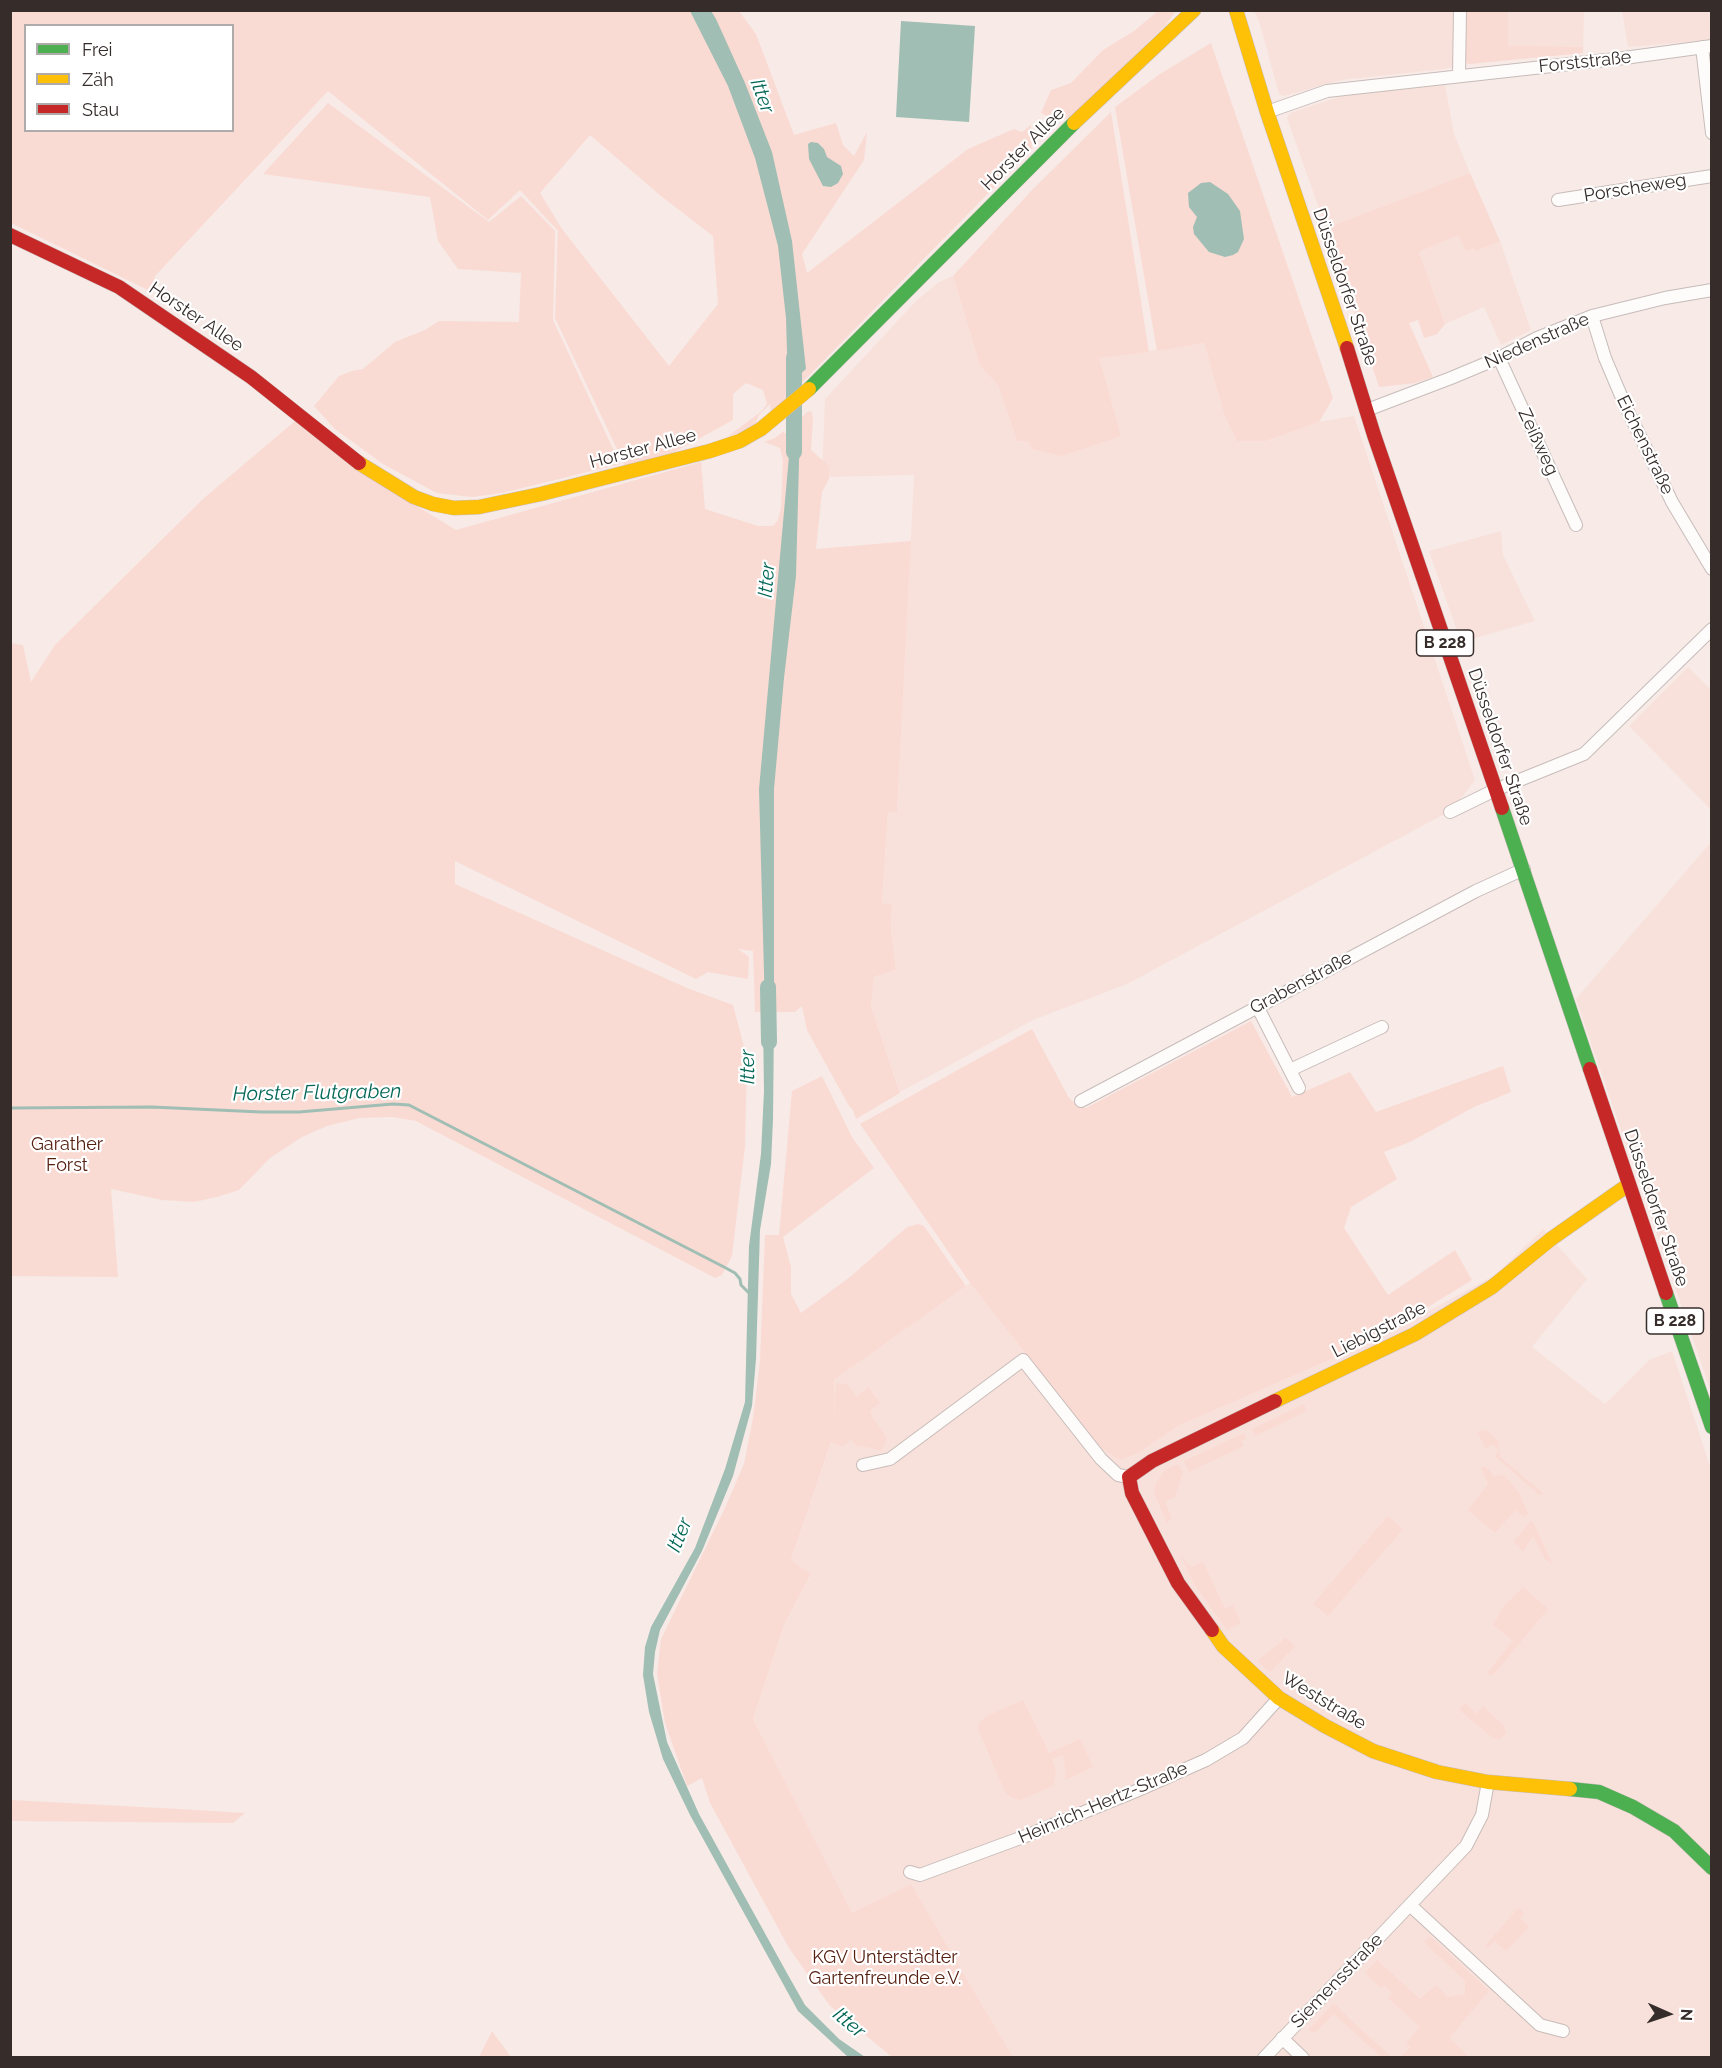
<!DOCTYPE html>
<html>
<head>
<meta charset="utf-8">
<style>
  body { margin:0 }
  #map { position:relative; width:1722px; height:2068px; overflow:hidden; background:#f7eae7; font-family:Raleway,sans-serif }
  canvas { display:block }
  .frame { position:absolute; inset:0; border:12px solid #362d2b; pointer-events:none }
  .legend { position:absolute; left:24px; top:24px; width:210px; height:108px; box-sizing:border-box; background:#fff; border:2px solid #afabaa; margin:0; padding:8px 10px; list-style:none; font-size:18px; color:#362d2b }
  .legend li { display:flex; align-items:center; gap:12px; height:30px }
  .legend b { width:30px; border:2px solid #afabaa }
  .north { position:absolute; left:1638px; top:1984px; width:60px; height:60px; -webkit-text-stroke:4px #fff; paint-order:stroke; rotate:93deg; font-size:16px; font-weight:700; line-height:24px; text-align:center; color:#362d2b }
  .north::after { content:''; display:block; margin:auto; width:21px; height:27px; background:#362d2b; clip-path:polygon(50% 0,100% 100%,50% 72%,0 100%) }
</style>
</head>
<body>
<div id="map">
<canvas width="1722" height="2068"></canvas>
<div class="frame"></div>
<ul class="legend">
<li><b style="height:8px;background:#4caf50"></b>Frei</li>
<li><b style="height:8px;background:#ffc107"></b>Zäh</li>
<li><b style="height:8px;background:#c62828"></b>Stau</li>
</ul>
<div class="north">N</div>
</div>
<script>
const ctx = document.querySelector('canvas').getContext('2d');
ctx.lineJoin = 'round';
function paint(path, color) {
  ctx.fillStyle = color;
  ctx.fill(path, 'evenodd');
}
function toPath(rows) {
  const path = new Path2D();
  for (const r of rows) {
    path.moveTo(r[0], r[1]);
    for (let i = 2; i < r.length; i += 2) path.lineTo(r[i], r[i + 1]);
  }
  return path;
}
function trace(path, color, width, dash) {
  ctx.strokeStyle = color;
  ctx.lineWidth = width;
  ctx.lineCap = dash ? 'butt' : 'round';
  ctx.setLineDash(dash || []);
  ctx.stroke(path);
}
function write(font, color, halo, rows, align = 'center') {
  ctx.font = font + ' Raleway,sans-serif';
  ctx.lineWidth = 4.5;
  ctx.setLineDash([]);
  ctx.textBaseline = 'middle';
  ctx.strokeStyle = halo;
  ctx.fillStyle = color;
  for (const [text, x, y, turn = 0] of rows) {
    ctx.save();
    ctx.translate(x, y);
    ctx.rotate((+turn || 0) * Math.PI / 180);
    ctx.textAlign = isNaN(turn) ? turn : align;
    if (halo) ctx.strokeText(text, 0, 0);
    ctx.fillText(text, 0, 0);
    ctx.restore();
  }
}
paint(toPath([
  [1254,11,1584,11,1583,53,1469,64,1444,69,1341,80,1284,96,1279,94,1259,21],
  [1588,11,1711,11,1711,40,1628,47,1622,11],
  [1445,84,1454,134,1470,173,1326,228,1287,118,1290,113,1342,96],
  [1458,234,1500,241,1531,330,1501,345,1484,307,1445,324,1419,252],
  [953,276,980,366,998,385,1017,441,1098,358,1204,343,1224,414,1266,441,1319,422,1354,416,1475,780,1452,810,1127,984,1033,1020,900,1092,871,1006,874,977,896,970,891,929,892,904,882,903,888,812,897,812,914,475,822,477,825,399,917,300,939,282],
  [1501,531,1503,555,1535,621,1461,642,1429,551],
  [1688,667,1711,690,1711,810,1629,726],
  [1711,842,1711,1392,1576,999],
  [1543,1229,1587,1279,1532,1347,1605,1404,1649,1360,1672,1351,1711,1469,1711,2057,1013,2057,911,1884,852,1914,753,1719,784,1625,811,1575,791,1560,831,1443,834,1431,834,1380,970,1283,1098,1446,1140,1452,1178,1426,1371,1342,1495,1275]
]), '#f9e1db');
paint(toPath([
  [10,11,739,11,756,34,794,135,836,123,843,145,854,156,867,132,864,160,802,254,807,273,968,149,1014,129,1022,132,1031,125,1032,149,771,414,770,404,759,415,756,422,757,427,727,437,762,411,767,404,763,390,746,383,733,394,733,420,669,455,625,466,555,318,558,231,520,190,488,220,328,91,155,276,153,285,154,293,11,223],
  [26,26,232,26,232,130,26,130],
  [590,135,661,196,713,236,718,304,669,366,562,229,540,193],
  [1158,11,1176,11,1165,26,1073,115,1063,120,1052,119,1041,113,1051,90,1071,83,1103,50,1134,31],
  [1466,11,1508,11,1508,46,1583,47,1583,53,1469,64,1465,59],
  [1211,43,1333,398,1319,422,1266,441,1237,441,1224,414,1204,343,1157,351,1115,107,1160,74],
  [328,103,489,222,521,196,555,231,553,320,620,464,502,493,472,497,437,493,383,464,335,429,314,406,339,376,352,371,363,369,395,342,425,330,439,321,519,322,521,273,458,269,438,241,430,197,263,174],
  [1111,112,1149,352,1099,358,1121,436,1062,456,1032,449,1028,441,1017,441,998,385,980,366,953,276,1032,190],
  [1470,173,1500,241,1476,251,1474,248,1466,251,1458,235,1419,252,1445,324,1437,334,1424,338,1418,320,1409,323,1433,377,1415,383,1379,387,1326,228],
  [811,411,813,418,811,450,829,466,829,479,822,492,816,549,911,541,897,812,888,812,882,903,892,904,891,929,896,970,874,977,871,1006,900,1093,856,1119,853,1110,849,1106,807,1030,802,1006,795,1012,755,1012,753,951,738,949,749,957,748,979,708,972,696,979,455,861,455,884,687,988,733,1005,747,1058,745,1146,732,1256,722,1275,715,1278,416,1121,392,1117,359,1118,327,1126,302,1137,270,1158,239,1190,217,1197,194,1202,162,1200,111,1189,118,1277,11,1276,11,643,23,645,31,682,55,645,126,575,203,499,295,421,363,473,456,530,701,462,705,509,758,526,773,526,778,520,781,507,783,460,780,448,764,442,775,438,784,431,785,434,807,412],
  [1251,1021,1292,1097,1350,1072,1376,1112,1503,1066,1511,1092,1472,1108,1412,1141,1384,1152,1397,1179,1351,1207,1344,1228,1388,1295,1455,1250,1472,1280,1371,1342,1178,1426,1140,1452,1120,1460,1098,1446,970,1283,860,1124,1032,1029,1069,1098,1078,1106,1086,1108],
  [822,1076,852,1137,874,1168,783,1237,791,1267,791,1294,801,1313,850,1277,907,1227,918,1224,924,1226,966,1286,834,1380,834,1418,836,1383,847,1384,857,1397,868,1387,880,1403,870,1411,872,1417,887,1438,882,1451,868,1447,856,1446,851,1439,843,1447,831,1442,791,1560,811,1574,784,1625,753,1719,852,1913,911,1884,1013,2057,892,2057,830,2006,789,1948,710,1803,702,1778,687,1786,665,1723,657,1674,661,1639,724,1510,744,1464,753,1418,760,1361,765,1235,779,1235,792,1091],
  [1304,1404,1307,1411,1255,1436,1252,1429],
  [1487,1430,1499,1442,1500,1457,1544,1494,1539,1495,1495,1456,1499,1450,1492,1444,1486,1449,1477,1432],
  [1244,1433,1246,1439,1242,1441,1244,1446,1189,1472,1184,1461],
  [1179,1465,1183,1472,1175,1497,1165,1502,1172,1518,1167,1523,1156,1498,1154,1491,1156,1483,1165,1470,1172,1466],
  [1481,1467,1486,1467,1494,1476,1504,1475,1519,1493,1528,1513,1524,1517,1515,1510,1495,1533,1468,1510,1488,1484],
  [1388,1516,1403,1529,1328,1616,1313,1604],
  [1532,1520,1553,1565,1544,1558,1533,1536,1523,1551,1513,1542],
  [1181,1556,1191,1567,1203,1562,1225,1609,1233,1605,1241,1623,1227,1630,1194,1584],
  [1523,1587,1548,1609,1494,1674,1490,1675,1487,1673,1513,1641,1493,1625,1503,1607],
  [1285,1637,1295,1646,1270,1672,1257,1661,1279,1644],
  [1023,1700,1049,1753,1080,1739,1093,1767,1065,1780,1066,1773,1063,1755,1052,1759,1056,1771,1053,1786,1020,1800,1012,1798,1005,1792,978,1729,980,1722,987,1716],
  [1465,1703,1477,1714,1483,1706,1504,1726,1506,1732,1503,1736,1500,1739,1494,1739,1459,1710],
  [11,1800,179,1809,245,1813,233,1823,11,1821],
  [1518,1908,1524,1913,1520,1918,1528,1926,1528,1928,1506,1951,1495,1941,1487,1948,1485,1946],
  [1430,1936,1489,1991,1449,2038,1469,2057,1400,2057,1411,2047,1406,2043,1420,2027,1388,1998,1392,1993,1384,1985,1381,1988,1365,1973,1377,1960,1420,1999,1436,1985,1448,1997,1465,1994,1465,1981,1424,1942],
  [1334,2003,1355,2024,1392,2057,1381,2057,1334,2014,1315,2033,1308,2030],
  [492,2031,511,2057,479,2057]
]), '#fadbd3');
paint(toPath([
  [690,11,711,11,716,19,745,83,772,152,792,241,806,369,788,385,786,318,778,246,755,158,728,86],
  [901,21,975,26,969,122,896,117],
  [811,142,818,143,824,149,827,157,841,166,843,174,838,183,831,187,823,186,809,159,808,144],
  [1210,182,1228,194,1240,211,1244,239,1238,252,1233,255,1225,257,1209,252,1194,234,1193,227,1197,217,1189,207,1188,193,1201,183],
  [800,426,796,576,784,678,774,789,774,1009,765,1009,759,789,791,434],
  [774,1020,773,1119,771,1164,760,1230,756,1359,752,1406,733,1476,702,1551,660,1630,655,1652,653,1674,667,1742,699,1814,788,1975,805,2005,839,2039,865,2057,848,2057,798,2011,690,1815,663,1759,649,1712,643,1675,645,1647,651,1627,695,1548,725,1469,745,1402,749,1246,761,1154,764,1091,763,1021]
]), '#a0beb4');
trace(toPath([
  [10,1108,152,1107,261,1112,299,1112,393,1104,409,1105,724,1267,735,1273,740,1279,741,1285,751,1295]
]), '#a0beb4', 3);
trace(toPath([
  [794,452,794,358],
  [768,987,769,1042]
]), '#a0beb4', 16);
const street = toPath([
  [1702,47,1712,133],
  [1459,75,1460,10],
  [1267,112,1327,91,1624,58,1712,46],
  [1558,200,1712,176],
  [1592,316,1605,358,1625,405,1672,502,1712,569],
  [1499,358,1576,525],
  [1367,410,1451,378,1499,358,1537,338,1592,316,1665,298,1712,290],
  [1450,812,1495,790,1584,754,1712,629],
  [1257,1006,1299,1088],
  [1290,1070,1382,1027],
  [1081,1101,1476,891,1524,869],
  [863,1465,890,1459,1023,1360,1101,1459,1118,1475,1129,1477],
  [910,1872,920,1875,1023,1837,1136,1791,1206,1760,1243,1738,1279,1698],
  [1411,1906,1540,2025,1563,2031],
  [1282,2038,1303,2058],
  [1264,2058,1466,1846,1482,1815,1488,1782]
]);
const fast = toPath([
  [809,389,1074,123],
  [1502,808,1590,1069],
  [1666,1293,1712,1427],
  [1570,1789,1599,1792,1633,1807,1674,1831,1712,1868]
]);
const slow = toPath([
  [1236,10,1267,112,1347,348],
  [1074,123,1194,10],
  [359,463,414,497,433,504,454,508,479,507,541,494,710,451,740,441,761,429,809,389],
  [1275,1401,1415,1334,1492,1287,1551,1239,1628,1185],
  [1212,1630,1223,1646,1279,1698,1325,1726,1373,1751,1437,1772,1488,1782,1570,1789]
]);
const jam = toPath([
  [10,235,119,287,251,377,359,463],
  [1347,348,1374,435,1502,808],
  [1590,1069,1666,1293],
  [1212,1630,1178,1583,1132,1493,1129,1477,1152,1461,1275,1401]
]);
trace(street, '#c7bcb9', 14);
trace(fast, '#c7bcb9', 15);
trace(slow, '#c7bcb9', 15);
trace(jam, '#c7bcb9', 15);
trace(street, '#fefcfb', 12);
trace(fast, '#4caf50', 14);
trace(slow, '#ffc107', 14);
trace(jam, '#c62828', 14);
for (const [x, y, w] of [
  [1445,643,57],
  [1675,1321,57]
]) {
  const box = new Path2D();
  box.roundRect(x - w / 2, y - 13, w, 26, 4.5);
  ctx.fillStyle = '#fff';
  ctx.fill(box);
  trace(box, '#362d2b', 1.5);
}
write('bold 16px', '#362d2b', null, [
  ["B 228",1445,643],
  ["B 228",1675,1321]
]);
write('18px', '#362d2b', '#fff', [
  ["Forststraße",1585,62,-6],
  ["Horster Allee",1023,149,-45],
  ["Porscheweg",1635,188,-9],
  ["Düsseldorfer Straße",1345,287,71],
  ["Horster Allee",196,317,34],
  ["Niedenstraße",1537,341,-24],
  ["Zeißweg",1538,442,65],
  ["Eichenstraße",1645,445,64],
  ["Horster Allee",643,449,-15],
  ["Düsseldorfer Straße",1500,747,71],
  ["Grabenstraße",1301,983,-28],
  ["Düsseldorfer Straße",1656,1208,71],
  ["Liebigstraße",1379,1330,-27],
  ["Weststraße",1324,1701,31],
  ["Heinrich-Hertz-Straße",1103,1803,-23],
  ["Siemensstraße",1337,1981,-46]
]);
write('18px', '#562011', '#fff', [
  ["Garather",67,1145],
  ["Forst",67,1166],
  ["KGV Unterstädter",885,1958],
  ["Gartenfreunde e.V.",885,1979]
]);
write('italic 20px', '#036756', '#fff', [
  ["Itter",762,96,70],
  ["Itter",767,580,-85],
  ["Itter",748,1067,-91],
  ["Horster Flutgraben",317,1093,-1],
  ["Itter",680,1535,-68],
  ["Itter",849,2023,40]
]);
</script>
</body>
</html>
